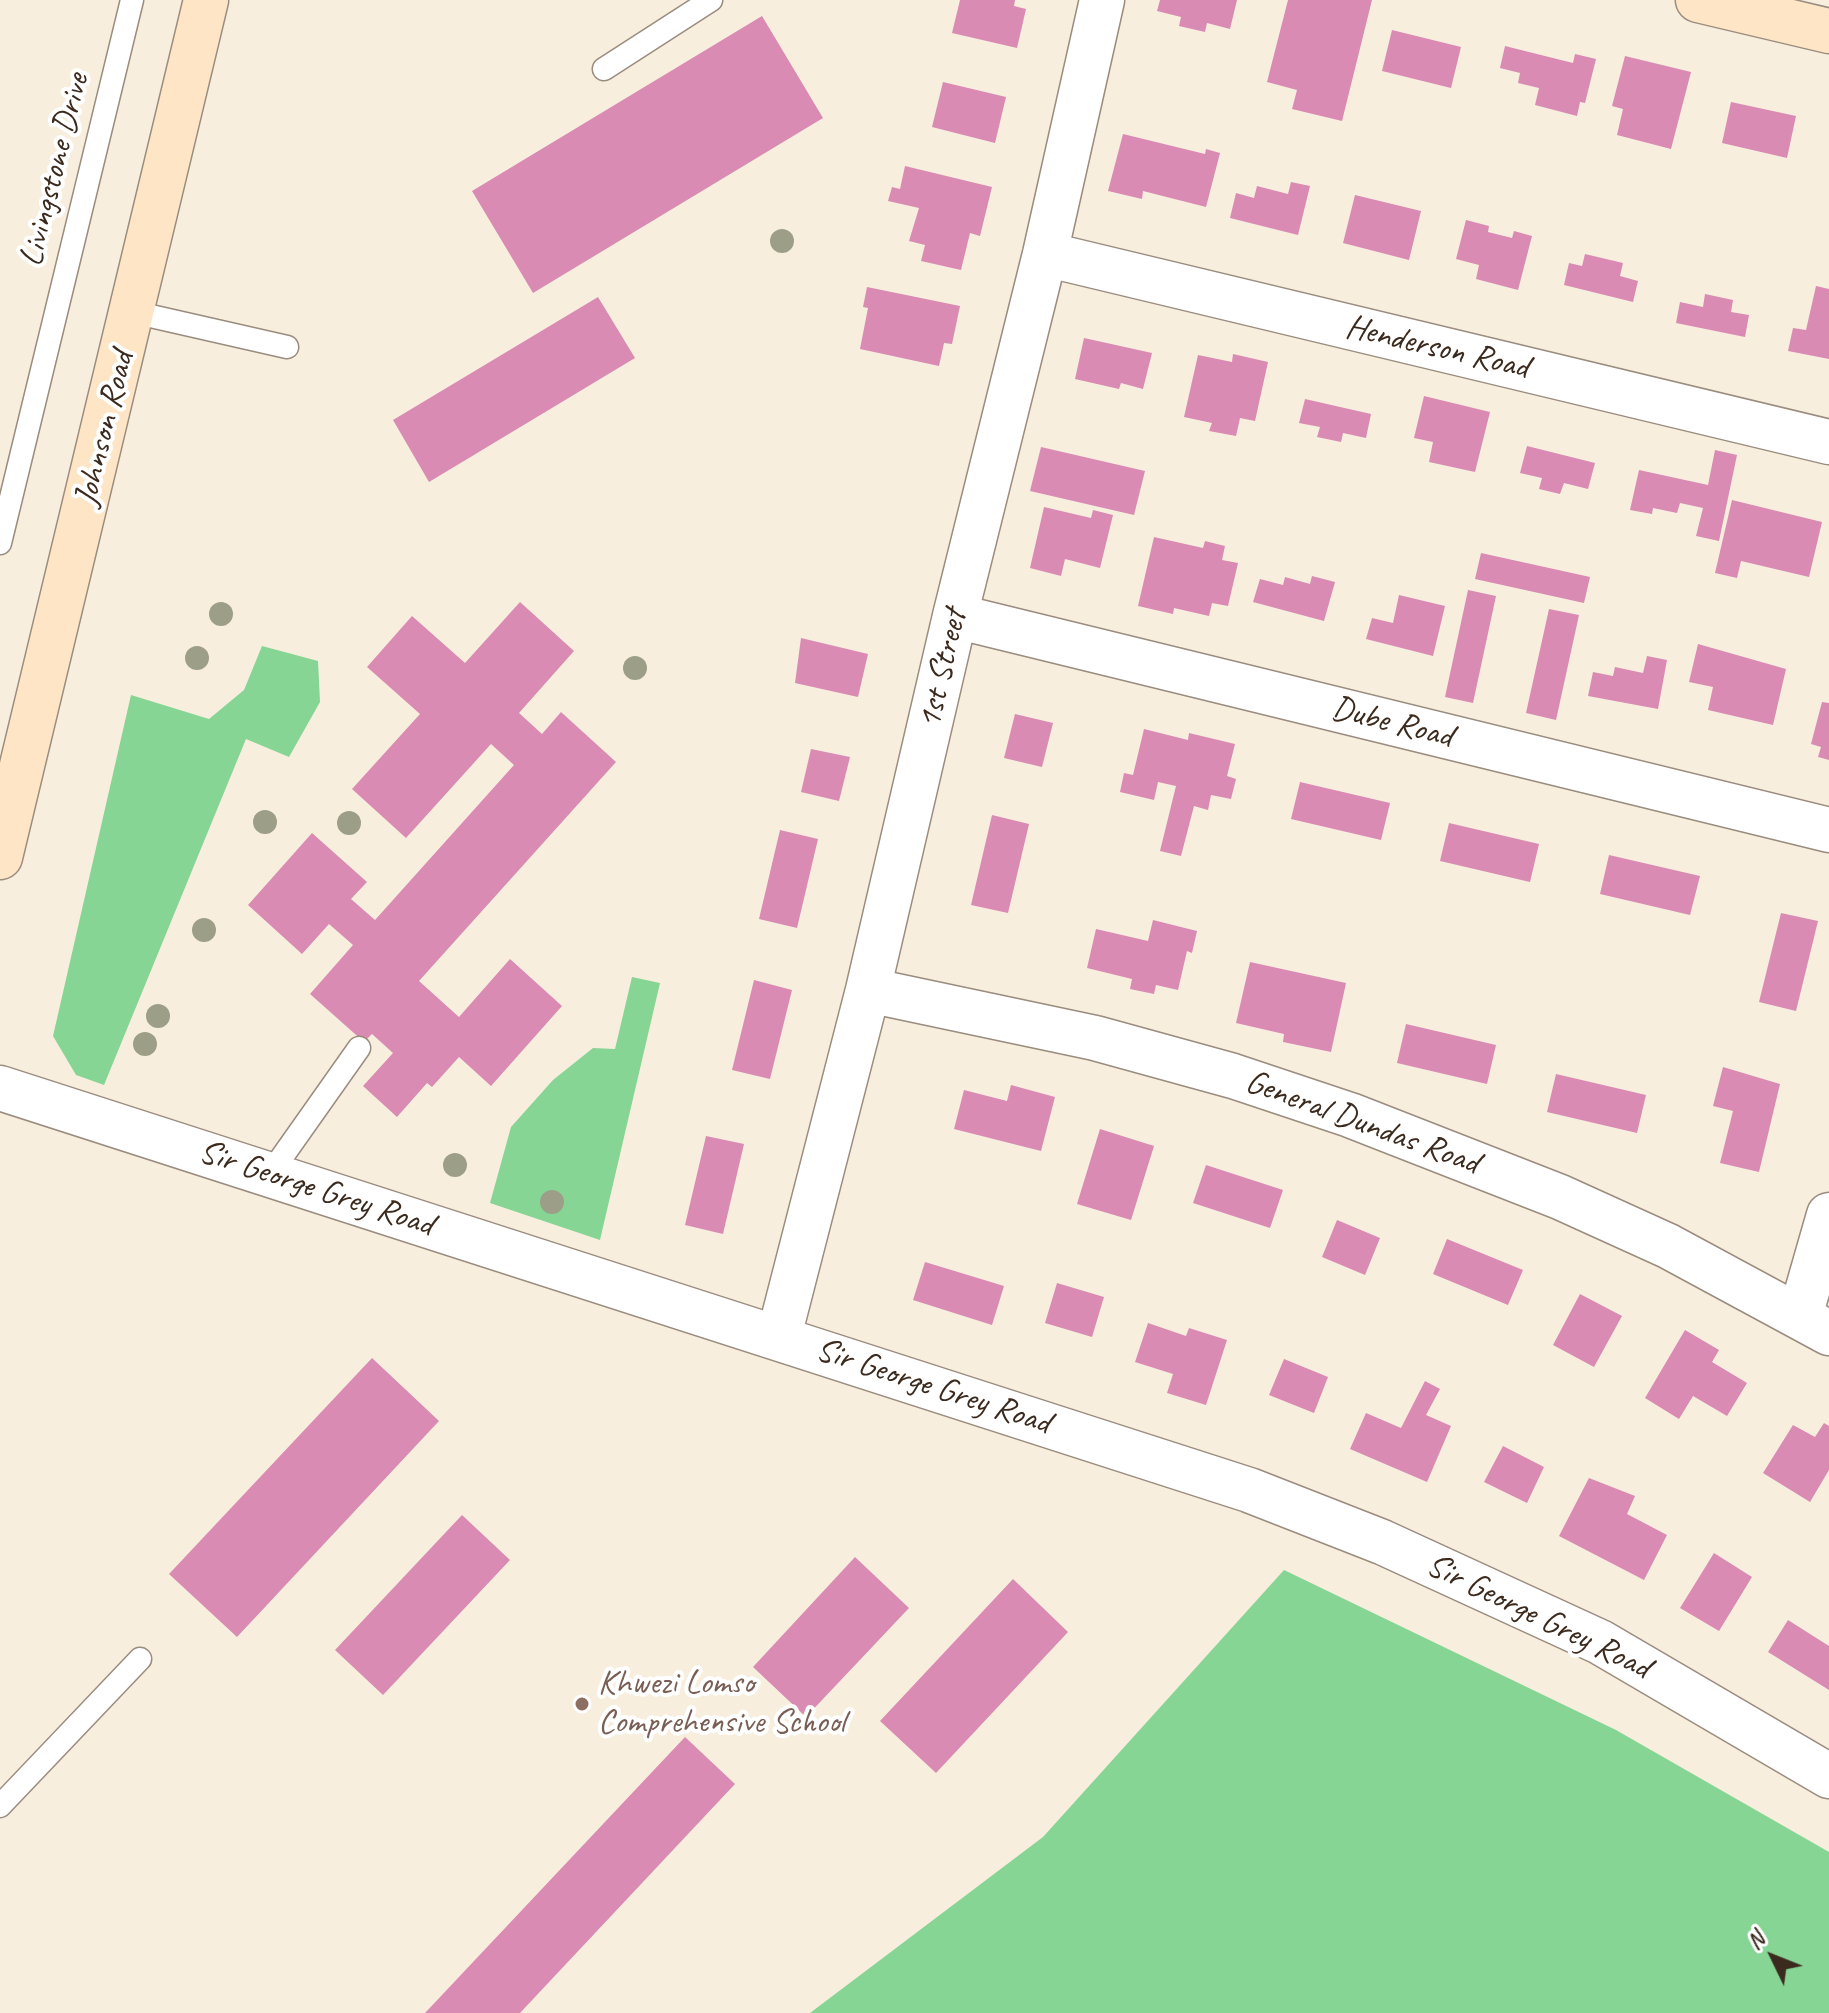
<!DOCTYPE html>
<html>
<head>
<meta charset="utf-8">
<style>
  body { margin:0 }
  #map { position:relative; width:1829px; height:2013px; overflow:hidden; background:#f8eede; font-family:Caveat,sans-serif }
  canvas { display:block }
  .north { position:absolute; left:1733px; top:1917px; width:80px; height:80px; -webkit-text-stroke:6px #fff; paint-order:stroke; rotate:313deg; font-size:22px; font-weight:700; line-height:32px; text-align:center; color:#3b2a1e }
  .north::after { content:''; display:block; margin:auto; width:28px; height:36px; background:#3b2a1e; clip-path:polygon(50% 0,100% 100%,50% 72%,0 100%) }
</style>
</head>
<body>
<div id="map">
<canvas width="1829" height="2013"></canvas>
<div class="north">N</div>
</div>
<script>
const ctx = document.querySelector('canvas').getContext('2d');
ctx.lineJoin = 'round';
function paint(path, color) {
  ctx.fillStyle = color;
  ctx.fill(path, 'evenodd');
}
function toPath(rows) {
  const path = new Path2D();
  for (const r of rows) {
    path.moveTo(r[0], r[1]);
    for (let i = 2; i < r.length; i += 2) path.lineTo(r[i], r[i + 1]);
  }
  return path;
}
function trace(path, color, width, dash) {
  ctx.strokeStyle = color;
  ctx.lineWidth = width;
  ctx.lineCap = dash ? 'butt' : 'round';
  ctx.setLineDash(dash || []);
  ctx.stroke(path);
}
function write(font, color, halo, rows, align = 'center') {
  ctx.font = font + ' Caveat,sans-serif';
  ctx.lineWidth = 8;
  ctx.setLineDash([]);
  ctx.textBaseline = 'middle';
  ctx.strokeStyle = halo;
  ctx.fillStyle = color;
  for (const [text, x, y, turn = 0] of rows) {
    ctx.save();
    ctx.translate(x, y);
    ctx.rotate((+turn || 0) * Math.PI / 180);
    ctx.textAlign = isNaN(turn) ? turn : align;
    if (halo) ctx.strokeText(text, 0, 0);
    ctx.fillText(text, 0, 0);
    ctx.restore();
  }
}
paint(toPath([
  [262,646,318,661,320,702,289,757,246,739,104,1085,76,1075,53,1036,131,695,209,719,244,690],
  [632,977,660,983,600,1240,490,1203,511,1127,553,1080,593,1048,615,1049],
  [1284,1570,1616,1730,1829,1852,1829,2013,810,2013,1043,1837]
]), '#86d594');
paint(toPath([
  [960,0,1015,0,1014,6,1026,9,1017,48,952,33],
  [1160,0,1237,0,1230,29,1207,23,1205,32,1179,26,1181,17,1157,11],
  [1288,0,1372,0,1342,121,1292,109,1297,90,1267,82],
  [762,16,823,118,533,293,472,191],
  [1392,30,1461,47,1451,88,1382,71],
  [1505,46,1573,63,1575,54,1596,59,1585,103,1580,102,1577,116,1535,105,1539,88,1518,83,1520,73,1500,68],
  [1625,56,1691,72,1671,149,1617,135,1623,109,1612,106],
  [943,82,1006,97,995,143,932,127],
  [1731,102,1796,116,1787,158,1722,143],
  [1123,134,1205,154,1206,149,1220,153,1206,207,1143,191,1142,199,1108,191],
  [905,166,992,187,980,236,970,233,961,270,921,261,925,245,909,241,919,208,888,201,892,187,900,189],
  [1291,182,1310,186,1298,235,1230,218,1236,193,1254,198,1257,186,1288,194],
  [1355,195,1421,211,1409,260,1343,243],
  [1466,220,1489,226,1488,232,1512,238,1514,231,1532,236,1518,290,1476,279,1479,265,1456,259],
  [1585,254,1623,263,1620,276,1638,281,1633,302,1564,285,1569,263,1582,266],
  [1816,286,1829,289,1829,359,1788,351,1793,328,1806,330],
  [867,287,960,306,952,344,944,343,939,366,860,349,868,308,863,307],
  [1705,294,1733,300,1731,312,1749,315,1745,337,1676,323,1680,302,1703,307],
  [598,297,635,358,429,482,393,420],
  [1084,338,1152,353,1143,389,1121,383,1119,389,1075,379],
  [1233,354,1268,362,1255,421,1240,418,1236,436,1209,431,1212,423,1184,417,1198,355,1232,362],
  [1424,396,1490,412,1475,472,1429,462,1433,442,1414,438],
  [1305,399,1371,414,1366,438,1343,433,1341,442,1317,437,1320,427,1299,423],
  [1527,446,1595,463,1588,489,1564,483,1560,494,1539,489,1542,478,1520,473],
  [1041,447,1145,471,1134,515,1030,491],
  [1715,450,1737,455,1719,541,1696,536,1703,508,1680,503,1677,513,1653,508,1652,514,1630,510,1639,470,1708,485],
  [1732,500,1822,522,1809,577,1741,561,1737,578,1715,573],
  [1044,507,1091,518,1093,510,1113,515,1100,568,1065,559,1061,576,1030,568],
  [1154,537,1203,548,1205,541,1225,546,1222,560,1238,563,1228,606,1212,603,1209,616,1174,608,1173,614,1138,606],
  [1481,553,1590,577,1584,603,1475,579],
  [1312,576,1335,582,1324,621,1253,602,1260,579,1283,585,1285,577,1310,584],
  [1468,590,1496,596,1473,703,1445,697],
  [1399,595,1445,606,1433,656,1366,639,1372,618,1393,623],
  [520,602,574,651,519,713,542,734,561,712,616,762,419,981,459,1017,510,959,562,1006,491,1086,459,1057,432,1087,427,1083,397,1117,363,1086,393,1053,372,1034,364,1042,310,994,353,945,329,924,302,954,248,905,312,833,367,882,351,899,375,920,514,765,491,744,406,838,352,789,420,714,367,667,412,616,465,663],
  [1549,609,1579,615,1556,720,1526,713],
  [801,638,868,654,858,697,795,683],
  [1698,644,1786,669,1773,725,1708,710,1713,687,1689,682],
  [1647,656,1667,660,1658,709,1588,696,1593,672,1613,676,1615,667,1643,673],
  [1822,702,1829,703,1829,760,1818,757,1821,747,1811,744],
  [1015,714,1053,723,1042,767,1004,758],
  [1144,729,1188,740,1189,733,1235,744,1227,776,1236,779,1231,799,1211,795,1208,810,1194,806,1181,856,1160,851,1176,786,1158,782,1154,800,1120,792,1124,773,1133,775],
  [811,749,850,757,839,801,801,792],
  [1300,782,1390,803,1381,840,1291,819],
  [992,815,1029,824,1008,913,971,905],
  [1449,823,1539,844,1530,882,1440,861],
  [780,830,818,839,797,928,759,919],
  [1609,855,1700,876,1690,915,1600,894],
  [1781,913,1818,921,1796,1011,1759,1002],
  [1153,920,1197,931,1192,953,1187,951,1178,990,1156,985,1154,994,1130,989,1132,979,1087,968,1096,929,1148,941],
  [1250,962,1346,983,1331,1052,1283,1042,1284,1034,1236,1023],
  [754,980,792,990,770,1079,732,1070],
  [1406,1024,1496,1045,1487,1084,1397,1063],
  [1723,1067,1780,1084,1759,1172,1720,1163,1733,1111,1713,1106],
  [1556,1074,1646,1095,1637,1133,1547,1112],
  [1011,1085,1055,1097,1041,1151,954,1129,964,1090,1007,1101],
  [1100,1129,1154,1146,1131,1220,1077,1204],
  [706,1136,744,1144,723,1234,685,1225],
  [1206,1165,1283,1190,1270,1228,1193,1203],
  [1337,1220,1380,1238,1365,1275,1322,1257],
  [1447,1239,1523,1270,1508,1305,1433,1274],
  [925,1262,1004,1286,992,1325,913,1300],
  [1057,1283,1104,1297,1092,1337,1045,1323],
  [1580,1294,1622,1316,1594,1367,1553,1345],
  [1148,1323,1186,1336,1189,1328,1227,1340,1206,1405,1167,1393,1173,1374,1135,1362],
  [1685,1330,1719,1350,1712,1362,1747,1383,1727,1416,1693,1396,1679,1419,1645,1398],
  [372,1358,439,1421,237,1637,169,1574],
  [1284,1359,1328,1377,1314,1413,1269,1395],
  [1425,1381,1440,1389,1426,1415,1451,1426,1427,1482,1350,1449,1366,1413,1401,1428],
  [1824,1423,1829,1426,1829,1470,1810,1502,1763,1473,1793,1425,1815,1437],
  [1503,1446,1544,1467,1527,1503,1484,1482],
  [1589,1478,1635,1496,1627,1514,1667,1535,1644,1580,1559,1536],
  [462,1515,510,1560,383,1695,335,1650],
  [1714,1553,1752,1577,1719,1631,1680,1608],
  [855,1557,909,1608,806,1717,753,1667],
  [1013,1579,1068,1632,936,1773,880,1721],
  [1788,1620,1829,1646,1829,1690,1768,1652],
  [685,1737,735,1784,520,2013,425,2013]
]), '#d98bb3');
const lane = toPath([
  [604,69,711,0],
  [133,312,287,347],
  [0,543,132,0],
  [270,1174,359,1048],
  [0,1806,140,1659]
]);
const street = toPath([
  [1045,254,1829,442],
  [955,616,1829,830],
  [868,990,1095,1038,1233,1076,1350,1115,1560,1197,1668,1246,1829,1333],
  [0,1088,1249,1490,1382,1542,1600,1642,1829,1776],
  [1800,1316,1829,1215],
  [779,1336,868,990,955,616,1045,254,1102,0]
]);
const secondary = toPath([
  [1698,0,1829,31],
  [0,857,206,0]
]);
trace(lane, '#9a8c7e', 25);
trace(street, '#9a8c7e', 47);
trace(secondary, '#9a8c7e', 47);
trace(lane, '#fff', 22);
trace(street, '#fff', 44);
trace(secondary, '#fde5c5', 44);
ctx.fillStyle = '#9d9e88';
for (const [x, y] of [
  [782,241],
  [221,614],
  [197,658],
  [635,668],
  [265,822],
  [349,823],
  [204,930],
  [158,1016],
  [145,1044],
  [455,1165],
  [552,1202]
]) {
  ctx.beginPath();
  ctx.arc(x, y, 12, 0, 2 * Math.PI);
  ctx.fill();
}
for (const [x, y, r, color] of [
  [582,1704,8,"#8d6e63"]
]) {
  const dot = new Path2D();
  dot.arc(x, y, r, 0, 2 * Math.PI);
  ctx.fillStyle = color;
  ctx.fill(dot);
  trace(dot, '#fff', 3);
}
write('34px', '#3b2a1e', '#fff', [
  ["Livingstone Drive",55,170,-76],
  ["Henderson Road",1437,348,13],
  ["Johnson Road",105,429,-76],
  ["1st Street",943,669,-77],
  ["Dube Road",1392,723,14],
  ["General Dundas Road",1362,1123,20],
  ["Sir George Grey Road",316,1189,18],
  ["Sir George Grey Road",933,1387,18],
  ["Sir George Grey Road",1538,1617,26]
]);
write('34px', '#785e54', '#fff', [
  ["Khwezi Lomso",598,1684],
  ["Comprehensive School",598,1723]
], 'left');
</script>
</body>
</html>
